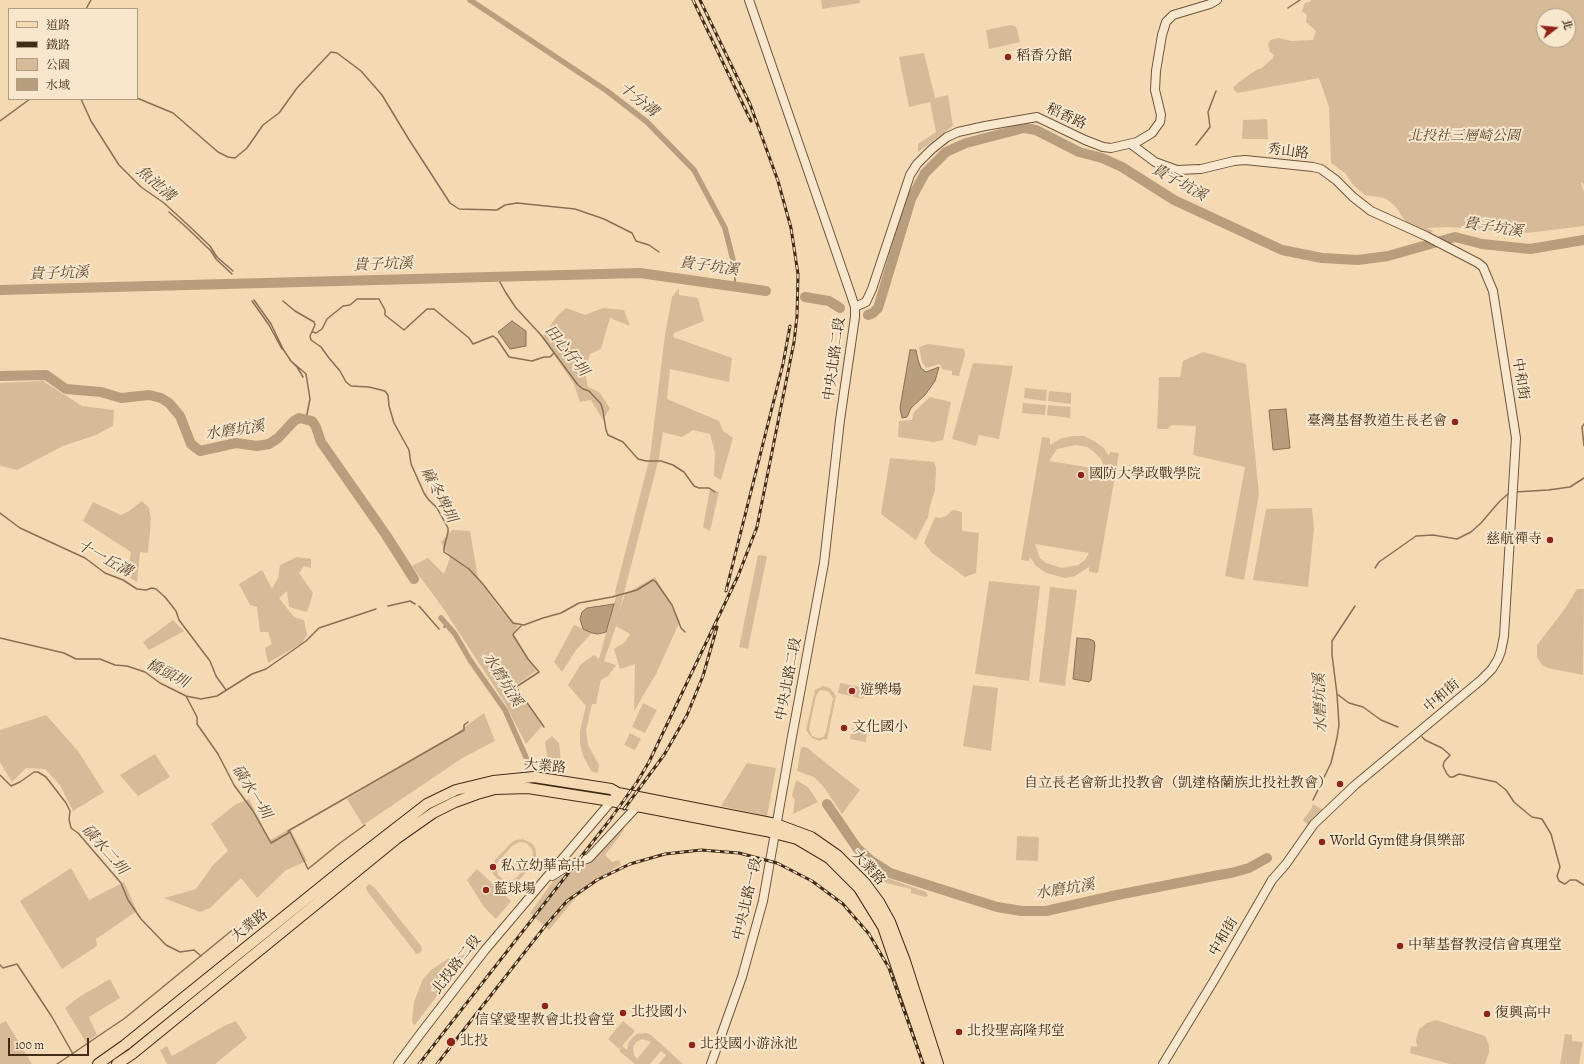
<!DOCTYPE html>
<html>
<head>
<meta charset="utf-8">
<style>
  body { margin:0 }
  #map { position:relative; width:1584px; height:1064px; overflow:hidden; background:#f5d9b2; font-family:Alegreya,"Noto Serif TC",serif }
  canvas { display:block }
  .legend { position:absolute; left:8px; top:8px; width:130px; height:92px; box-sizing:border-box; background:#f8e6cd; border:1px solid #af9b84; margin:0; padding:5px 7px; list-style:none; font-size:12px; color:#422b17 }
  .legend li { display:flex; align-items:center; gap:8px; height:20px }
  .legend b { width:20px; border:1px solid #af9b84 }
  .north { position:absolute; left:1536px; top:8px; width:40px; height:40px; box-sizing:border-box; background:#f8e6cd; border:1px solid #af9b84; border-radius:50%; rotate:74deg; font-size:11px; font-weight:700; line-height:16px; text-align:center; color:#422b17 }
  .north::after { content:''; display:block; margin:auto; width:14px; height:18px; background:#8f2418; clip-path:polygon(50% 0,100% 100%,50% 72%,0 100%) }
  .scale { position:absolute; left:8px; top:1038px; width:81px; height:18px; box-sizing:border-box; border:2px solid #422b17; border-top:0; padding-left:5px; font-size:12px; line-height:14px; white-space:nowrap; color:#422b17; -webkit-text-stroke:3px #f8e6cd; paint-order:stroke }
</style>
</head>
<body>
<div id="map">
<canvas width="1584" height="1064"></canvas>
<ul class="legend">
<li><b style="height:5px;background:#f5d9b2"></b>道路</li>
<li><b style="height:5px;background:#422b17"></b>鐵路</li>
<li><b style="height:11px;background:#d7bb98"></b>公園</li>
<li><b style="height:11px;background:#b89e7d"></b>水域</li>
</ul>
<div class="north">北</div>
<div class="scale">100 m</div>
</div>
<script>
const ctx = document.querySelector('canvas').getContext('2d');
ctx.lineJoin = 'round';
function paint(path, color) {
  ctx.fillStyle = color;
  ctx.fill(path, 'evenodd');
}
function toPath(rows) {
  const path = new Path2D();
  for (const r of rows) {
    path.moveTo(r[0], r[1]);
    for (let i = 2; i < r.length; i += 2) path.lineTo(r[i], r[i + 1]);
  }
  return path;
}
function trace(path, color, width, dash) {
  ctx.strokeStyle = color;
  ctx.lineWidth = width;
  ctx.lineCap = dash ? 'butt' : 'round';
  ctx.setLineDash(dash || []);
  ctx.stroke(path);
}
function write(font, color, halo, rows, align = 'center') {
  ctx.font = font + ' Alegreya,"Noto Serif TC",serif';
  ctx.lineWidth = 4;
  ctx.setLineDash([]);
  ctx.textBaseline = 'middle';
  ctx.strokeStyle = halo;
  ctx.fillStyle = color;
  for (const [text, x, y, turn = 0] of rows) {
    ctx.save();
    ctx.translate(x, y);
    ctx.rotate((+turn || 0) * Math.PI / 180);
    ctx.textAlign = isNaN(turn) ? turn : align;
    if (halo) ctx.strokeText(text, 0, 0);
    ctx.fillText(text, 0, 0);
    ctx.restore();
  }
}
paint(toPath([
  [821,0,860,0,860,3,822,9],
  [1311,0,1584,0,1584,186,1583,183,1581,183,1584,192,1584,226,1527,233,1449,227,1426,228,1433,231,1430,234,1408,225,1396,207,1388,200,1384,198,1365,195,1353,185,1346,174,1331,163,1329,107,1319,78,1237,93,1233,88,1239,82,1256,70,1262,68,1273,58,1274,55,1270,52,1268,45,1270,40,1279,38,1291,41,1313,40,1316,31,1306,22,1307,15,1302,11,1305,3,1310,2],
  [1544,16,1568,16,1568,40,1544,40],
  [1011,25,1016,27,1017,29,1020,42,989,49,986,30],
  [924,53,935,98,948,95,953,126,918,152,918,144,936,132,930,102,909,107,899,57],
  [1267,119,1268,139,1242,139,1243,120],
  [679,288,679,295,698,298,704,321,674,333,673,337,732,358,729,382,670,369,667,399,719,421,723,431,733,438,721,480,714,476,715,453,710,434,693,430,682,437,663,432,659,458,619,612,625,594,655,577,680,621,656,674,634,711,635,664,620,669,614,649,625,642,630,634,616,626,604,661,616,665,608,676,601,680,596,704,592,704,586,730,588,745,599,765,598,773,592,772,584,758,580,744,580,731,586,705,584,704,568,685,581,664,594,655,599,659,616,596,615,592,650,457,665,335,672,297],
  [566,308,585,315,603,308,624,310,630,326,610,318,601,349,590,354,585,372,588,387,599,392,610,408,603,420,591,400,580,402,574,384,542,337,557,316],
  [928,344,964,349,965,354,959,376,952,375,952,371,942,369,940,364,926,368,922,362,919,347],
  [1203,352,1246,364,1259,494,1244,580,1225,576,1245,467,1193,455,1196,426,1171,425,1168,429,1157,429,1159,377,1180,377,1183,361],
  [973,363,1013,366,999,439,979,435,976,446,952,439],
  [43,381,82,406,114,410,113,426,96,435,63,446,17,470,1,466,0,465,0,383],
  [1025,388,1047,390,1046,401,1024,398],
  [1049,391,1071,393,1071,404,1048,401],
  [930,397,951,402,943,440,934,442,898,437,899,421,912,420,914,412],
  [1023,403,1046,405,1045,415,1022,413],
  [1048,405,1071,407,1070,418,1047,415],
  [1072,436,1084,436,1094,441,1104,448,1109,456,1110,452,1119,453,1098,573,1089,572,1089,567,1075,576,1065,578,1046,573,1036,566,1030,557,1029,561,1021,560,1042,437,1050,438,1050,445,1060,439],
  [1076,445,1087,447,1094,452,1101,459,1105,470,1049,461,1057,449],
  [1035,544,1089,553,1085,560,1078,565,1062,568,1046,563,1040,558],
  [890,458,934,462,936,468,935,490,930,506,928,517,916,540,881,514],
  [710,489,719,492,710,531,703,527],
  [142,501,149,508,151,519,148,553,140,552,137,582,127,576,131,552,83,521,93,502,121,515,129,511],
  [1312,508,1314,528,1308,587,1253,580,1266,509],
  [953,510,962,512,962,531,979,533,976,573,965,577,932,553,924,543,935,517,939,518,946,516],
  [452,530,470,531,478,578,499,608,518,626,513,634,536,671,515,686,542,726,526,744,503,700,443,608,412,566,428,558,444,574,450,558,441,542],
  [758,555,767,556,748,649,739,647],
  [297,557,311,559,311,568,304,566,299,573,313,593,307,612,289,607,287,591,279,598,294,617,304,620,307,635,302,643,268,663,265,648,272,644,268,632,260,632,257,607,250,605,239,584,262,570,272,589,278,578,280,565],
  [989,581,1040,586,1029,681,975,674],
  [1050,587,1077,590,1065,686,1039,682],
  [1577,589,1584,589,1583,675,1548,668,1543,666,1537,657,1537,645,1564,610],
  [173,620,184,631,149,650,143,642],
  [574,625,592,633,576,650,562,672,554,662],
  [840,683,865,688,863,699,838,693],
  [973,685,998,688,991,751,963,746],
  [823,686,830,688,836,696,827,740,824,739,819,741,812,738,806,730,815,690],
  [820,690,828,691,833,698,826,732,823,737,818,738,812,736,809,729,816,696],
  [643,703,657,710,645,733,632,727],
  [484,713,495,741,464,757,363,825,347,799,450,738],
  [46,715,78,751,104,792,73,811,60,785,45,769,26,768,12,782,0,762,0,730],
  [852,728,867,731,866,742,850,739],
  [630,733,641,739,635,750,624,745],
  [552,736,559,743,561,761,558,769,541,767,547,756,545,742],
  [803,747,806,747,860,790,842,814,823,786,814,777,797,771,801,748],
  [155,754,170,777,138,796,120,775],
  [747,763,776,768,767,816,721,806],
  [796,780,808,787,818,802,793,814,795,800,792,796],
  [249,799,270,840,290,829,307,861,286,870,257,898,241,878,210,908,200,912,164,898,196,889,213,865,228,851,211,824,236,804],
  [1313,804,1323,810,1308,825,1303,820,1311,809],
  [621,828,624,830,605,855,612,862,619,860,621,865,613,869,609,874,577,896,549,930,530,913,553,881,589,864,618,830],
  [1017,836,1039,837,1038,861,1016,860],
  [523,839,533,844,535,848,536,853,536,861,518,881,514,883,509,885,500,882,493,874,492,869,495,860,512,842,516,840],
  [519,842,526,843,532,849,533,853,532,861,516,878,513,880,504,880,498,875,496,864,512,846],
  [866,865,887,878,926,892,928,896,925,897,911,893,911,889,886,883,865,866],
  [71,868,89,900,124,882,137,911,96,939,97,946,62,969,20,901],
  [477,869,511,901,496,919,484,907,467,880],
  [369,884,374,887,421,946,422,950,420,953,416,954,415,952,367,891,366,887],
  [469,954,414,1026,412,1021,414,1002,423,979,431,970,449,958],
  [110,979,120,998,89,1017,97,1035,86,1042,65,1008,79,997],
  [1436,1020,1485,1036,1489,1045,1489,1052,1485,1064,1450,1064,1410,1053,1411,1046,1417,1047,1416,1040,1419,1029,1427,1023],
  [6,1021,32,1064,0,1064,0,1024],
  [236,1021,247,1038,215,1064,167,1064,160,1050,167,1046,172,1056,224,1026],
  [623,1021,635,1031,622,1046,627,1050,628,1043,633,1037,637,1034,646,1033,651,1035,683,1064,659,1064,666,1055,661,1051,650,1064,635,1064,619,1051,622,1046,619,1049,608,1039],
  [642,1039,651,1042,637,1059,634,1055,633,1048,636,1042],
  [1565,1034,1572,1035,1572,1041,1583,1042,1579,1064,1560,1064]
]), '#d7bb98');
const water = toPath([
  [512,321,526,331,526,346,510,349,498,332,512,321],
  [910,350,916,350,918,360,921,368,926,372,939,367,935,381,925,395,911,408,907,417,902,418,900,408,910,350],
  [1286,409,1290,448,1273,450,1269,410,1286,409],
  [614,604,606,632,598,634,592,633,583,629,580,619,582,612,587,608,614,604],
  [1077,638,1089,639,1094,641,1095,645,1091,680,1089,682,1073,679,1077,638]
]);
paint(water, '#b89e7d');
trace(water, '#897054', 1);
trace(toPath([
  [1288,8,1300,0],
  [86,9,91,0],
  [137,98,173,113,218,152,228,157,235,158,247,148,263,125,279,113,297,88,331,52,337,53,361,71,382,95,408,138,450,203,459,209,497,210,505,205,517,203,575,209,604,219,632,233,636,241,649,245,659,252],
  [81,99,91,121,119,165,141,187,164,203,188,225,210,246,217,257,233,271],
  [0,121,30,99],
  [966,140,967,142],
  [1196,145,1210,127,1208,112,1216,91],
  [169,212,186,227,211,251,216,259,232,274],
  [733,260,735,268,735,286],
  [497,277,506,293,516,308,541,335,578,385,583,389,589,391,601,404,603,411,606,430,608,435,623,442,638,459,646,461,661,461,673,465,684,472,694,486,699,488,709,488,715,492],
  [254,300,271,324,283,349,291,361,306,374,310,399,306,419],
  [252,301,269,325,282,349],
  [283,301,295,311,314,322,315,325,310,336,311,340,321,347,329,358,340,371,346,382,351,386,369,387,385,391,388,395,389,406,394,423,409,450,411,464,424,493,428,499,437,508,448,528,448,532,444,548,444,552,469,569,482,583,513,623,524,625,543,618,561,613,579,603,612,597,637,590,653,580,656,582,672,605,681,628,685,632],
  [313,332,316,333,322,329,327,319,343,306,350,305,357,299,379,299,385,310,385,315,404,330,427,309,434,309,469,338,473,344,493,336,497,339,509,357,532,361,544,357,550,357,554,353],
  [290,360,297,367,303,377],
  [1584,424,1582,427,1584,446],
  [1515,492,1548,490,1570,487,1584,478],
  [0,513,20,528,85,558,105,573,123,580,137,589,146,590,152,588,156,589,165,597,176,611,179,620,210,661,216,676,226,690],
  [1375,568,1379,562,1416,536,1433,535,1457,539,1471,532,1481,523,1499,502,1509,493],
  [388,606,410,601,415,604],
  [419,606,439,629],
  [521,626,514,633,513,635,528,659,539,672,516,687,544,727],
  [444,627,448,626],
  [0,638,64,653,76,659,100,659,115,665,127,666,145,672,160,683,186,696,201,699,217,696,252,674,266,669,306,641,319,628,376,609],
  [1337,694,1349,703,1363,707,1381,720,1398,727],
  [186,696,197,717,197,724,218,754,234,785,253,811,271,843,290,832,308,869,340,843,365,825],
  [1422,737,1425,740,1442,748,1450,755,1444,762,1443,766,1447,774,1450,777,1453,777,1459,774,1496,782,1506,790,1514,802,1527,813,1532,817,1542,819,1551,834,1560,867,1557,876,1559,881,1565,884,1570,880,1576,880,1584,885],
  [525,764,529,764],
  [0,775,11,786,20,782,34,772,38,772,46,777,66,803,70,811,69,819,71,828,78,833,121,883,128,900,141,919,166,945,180,952,194,950,201,956],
  [1313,800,1331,763,1337,738,1339,725,1337,694,1332,655,1332,641,1355,606],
  [288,831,464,730,464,725,468,722],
  [0,965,3,968,17,964,52,1017,73,1054],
  [57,1064,125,1018,236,927]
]), '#897054', 1.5);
trace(toPath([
  [470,0,607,91,647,122,694,170,725,228,733,260],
  [441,618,455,634,470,660,505,710,529,764]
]), '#b89e7d', 5.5);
trace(toPath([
  [0,290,640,273,766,291],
  [805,297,829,301,840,308],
  [868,315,873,313,878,308,911,199,925,173,946,152,966,143,1024,128,1036,130,1079,152,1102,158,1122,167,1174,200,1282,250,1322,258,1358,260,1388,256,1455,237,1482,244,1530,249,1584,240],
  [0,376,46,375,66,389,101,392,121,398,149,395,161,398,169,403,180,416,191,444,200,451,236,443,257,446,269,444,278,438,294,421,299,418,312,421,316,427,321,442,386,535,414,579],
  [827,804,857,848,870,860,890,873,997,907,1022,911,1046,911,1117,895,1219,875,1231,873,1249,868,1267,858]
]), '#b89e7d', 10);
const minor = toPath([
  [1131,144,1155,162,1177,170,1201,169,1234,161,1245,160,1313,167,1321,169,1336,180,1353,197,1371,211,1426,236,1478,263,1483,267,1493,291,1516,438,1504,636,1501,651,1498,659,1492,669,1481,680,1355,785,1314,824,1286,864,1272,880,1213,982,1163,1064],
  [855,307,866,302,872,289,910,175,917,164,932,149,947,137,958,132,985,126,1037,117,1085,140,1103,147,1111,148,1137,142,1152,133,1160,122,1161,115,1155,90,1156,71,1162,35,1166,22,1173,15,1210,4,1217,0],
  [552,876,568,866,589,858,640,803],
  [398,1064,421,1033,485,950,614,798],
  [711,1064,742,977,763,901,791,742,824,563,840,420,855,317,855,307,850,292,749,0]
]);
const major = toPath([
  [98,1064,125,1045,342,870,427,804,456,790,493,781,534,777,611,789,618,793,776,824,811,837,837,855,865,883,879,902,890,922,905,961,938,1064],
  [117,1064,132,1054,396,839,433,813,455,802,477,794,495,789,528,788,611,801,766,831,797,839,829,858,859,888,883,927,930,1064]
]);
trace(minor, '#6f563e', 10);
trace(major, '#422b17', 12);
trace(minor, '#f8e6cd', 8);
trace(major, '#f5d9b2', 10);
const rail = toPath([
  [693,0,751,121],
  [726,591,783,364,790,326],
  [624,809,664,755,687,715,703,676,717,627],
  [419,1064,609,821,637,782,649,762,738,576,757,527,794,342,797,316,798,274,791,228,778,181,750,104,700,0],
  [437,1064,546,925,567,901,597,880,630,864,665,854,701,850,739,853,777,863,812,881,843,904,869,934,889,968,923,1064]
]);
trace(rail, '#422b17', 3);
trace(rail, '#f8e6cd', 1.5, [4.5]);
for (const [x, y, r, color] of [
  [1008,57,4,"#8f2418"],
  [1455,422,4,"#8f2418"],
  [1081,475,4,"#8f2418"],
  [1550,540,4,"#8f2418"],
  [852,691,4,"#8f2418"],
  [844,728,4,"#8f2418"],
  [1340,784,4,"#8f2418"],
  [1322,842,4,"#8f2418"],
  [493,867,4,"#8f2418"],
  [486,890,4,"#8f2418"],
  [1400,946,4,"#8f2418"],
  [545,1006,4,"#8f2418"],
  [623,1013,4,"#8f2418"],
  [1487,1014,4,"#8f2418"],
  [959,1032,4,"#8f2418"],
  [451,1042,5,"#8f2418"],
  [692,1045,4,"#8f2418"]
]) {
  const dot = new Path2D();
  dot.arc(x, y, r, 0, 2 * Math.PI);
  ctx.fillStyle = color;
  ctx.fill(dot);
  trace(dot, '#f8e6cd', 1.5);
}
write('14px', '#422b17', '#f8e6cd', [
  ["稻香分館",1016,57],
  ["臺灣基督教道生長老會",1447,422,"right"],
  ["國防大學政戰學院",1089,475],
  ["慈航禪寺",1542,540,"right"],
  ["遊樂場",860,691],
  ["文化國小",852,728],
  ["自立長老會新北投教會（凱達格蘭族北投社教會）",1332,784,"right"],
  ["World Gym健身俱樂部",1330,842],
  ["私立幼華高中",501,867],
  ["藍球場",494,890],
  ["中華基督教浸信會真理堂",1408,946],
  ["北投國小",631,1013],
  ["復興高中",1495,1014],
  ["信望愛聖教會北投會堂",545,1021,"center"],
  ["北投聖高隆邦堂",967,1032],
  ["北投",460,1042],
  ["北投國小游泳池",700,1045]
], 'left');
write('14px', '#422b17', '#f8e6cd', [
  ["稻香路",1066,117,25],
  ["秀山路",1288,152,7],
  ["中央北路二段",835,359,-82],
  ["中和街",1520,379,81],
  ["中央北路二段",789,679,-79],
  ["中和街",1442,696,-40],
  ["大業路",545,767,5],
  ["大業路",868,868,48],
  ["中央北路一段",748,899,-77],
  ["大業路",250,926,-39],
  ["中和街",1224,937,-59],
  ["北投路二段",457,965,-52]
]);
write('italic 14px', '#604831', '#f8e6cd', [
  ["北投社三層崎公園",1464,137]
]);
write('italic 15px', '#604830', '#f8e6cd', [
  ["十分溝",638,100,39],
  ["貴子坑溪",1179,183,29],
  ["魚池溝",155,184,41],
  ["貴子坑溪",1493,228,9],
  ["貴子坑溪",383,265,-2],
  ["貴子坑溪",709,267,8],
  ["貴子坑溪",59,274,-2],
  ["田心仔圳",566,351,51],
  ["水磨坑溪",235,431,-8],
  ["麻冬埤圳",438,495,62],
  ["十一丘溝",104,559,29],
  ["橋頭圳",167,674,27],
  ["水磨坑溪",502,680,58],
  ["水磨坑溪",1321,703,-92],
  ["磺水一圳",251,792,58],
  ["磺水二圳",104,850,49],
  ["水磨坑溪",1065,890,-9]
]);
</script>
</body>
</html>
